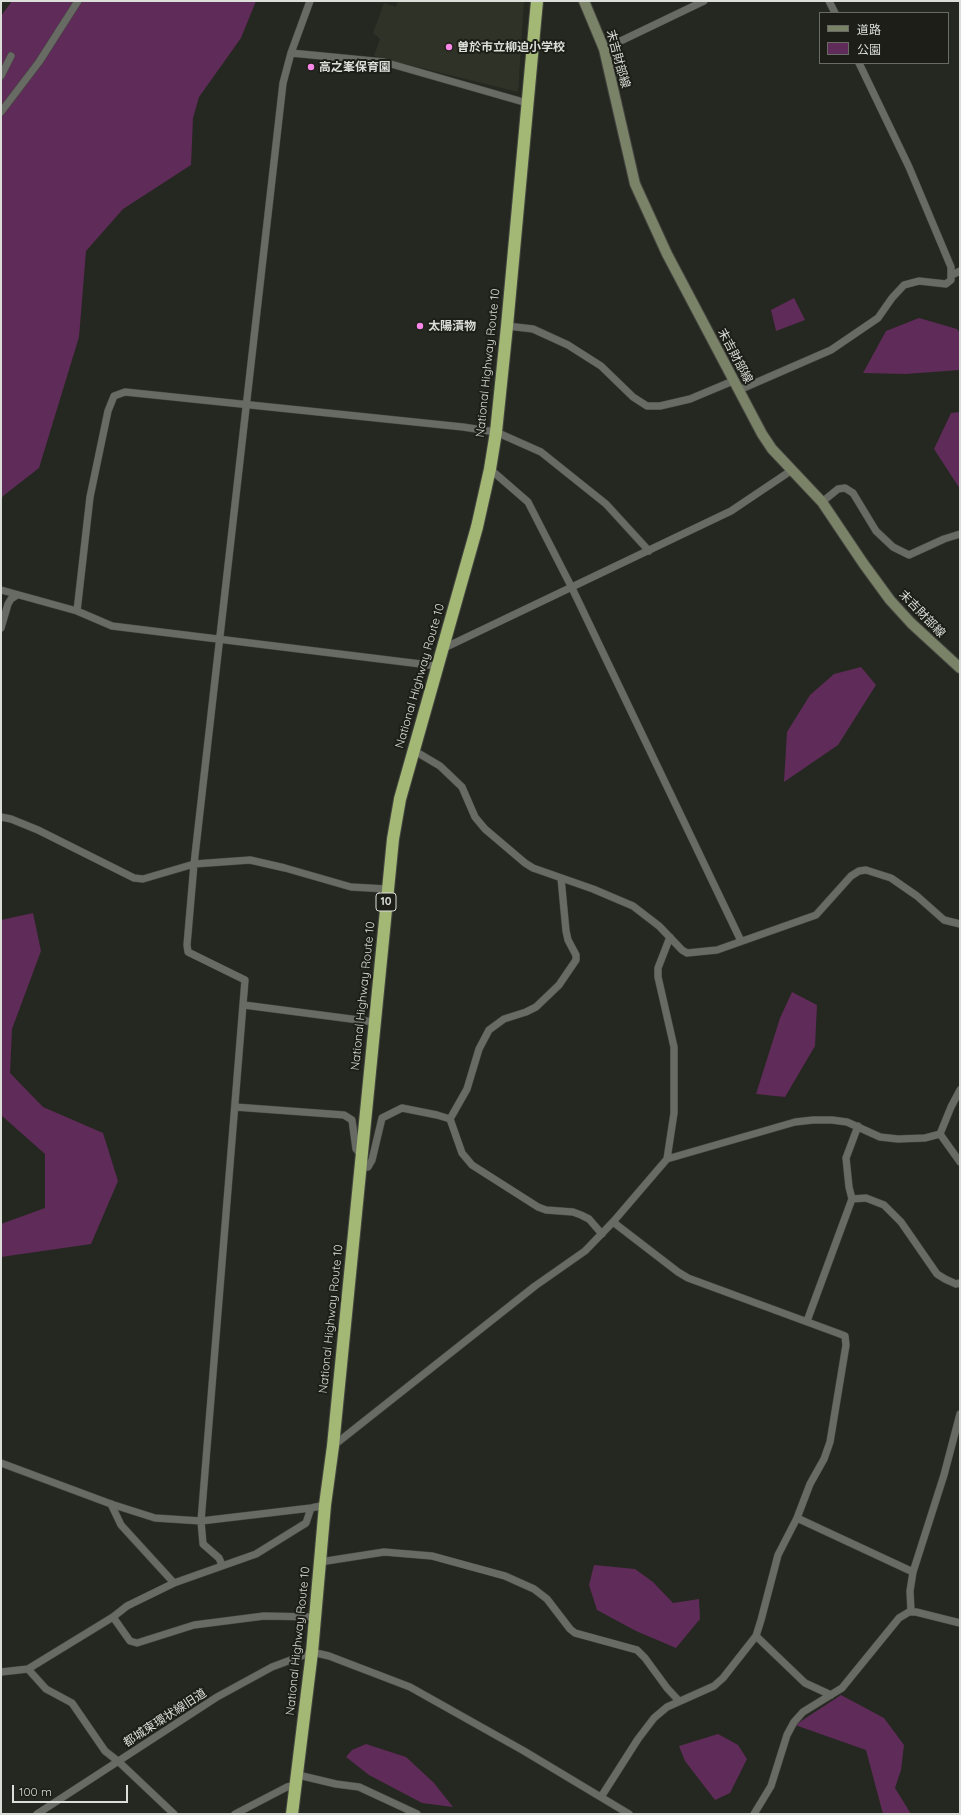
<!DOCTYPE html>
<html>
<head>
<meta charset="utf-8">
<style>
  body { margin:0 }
  #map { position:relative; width:961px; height:1815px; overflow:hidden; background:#252820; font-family:Quicksand,"Noto Sans JP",sans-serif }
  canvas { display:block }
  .frame { position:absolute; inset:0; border:2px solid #dcded9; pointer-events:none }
  .legend { position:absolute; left:819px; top:12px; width:130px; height:52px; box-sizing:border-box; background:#1c1e17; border:1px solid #696b65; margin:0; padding:5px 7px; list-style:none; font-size:12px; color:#dcded9 }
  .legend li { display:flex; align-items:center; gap:8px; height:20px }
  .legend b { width:20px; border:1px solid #696b65 }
  .scale { position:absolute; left:12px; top:1785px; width:116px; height:18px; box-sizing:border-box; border:2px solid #dcded9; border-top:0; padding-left:5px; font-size:12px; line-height:14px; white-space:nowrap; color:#dcded9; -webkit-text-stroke:3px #1c1e17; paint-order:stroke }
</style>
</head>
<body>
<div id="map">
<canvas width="961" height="1815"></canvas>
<div class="frame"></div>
<ul class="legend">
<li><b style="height:5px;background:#7a8268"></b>道路</li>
<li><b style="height:11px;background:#5f2b58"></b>公園</li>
</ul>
<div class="scale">100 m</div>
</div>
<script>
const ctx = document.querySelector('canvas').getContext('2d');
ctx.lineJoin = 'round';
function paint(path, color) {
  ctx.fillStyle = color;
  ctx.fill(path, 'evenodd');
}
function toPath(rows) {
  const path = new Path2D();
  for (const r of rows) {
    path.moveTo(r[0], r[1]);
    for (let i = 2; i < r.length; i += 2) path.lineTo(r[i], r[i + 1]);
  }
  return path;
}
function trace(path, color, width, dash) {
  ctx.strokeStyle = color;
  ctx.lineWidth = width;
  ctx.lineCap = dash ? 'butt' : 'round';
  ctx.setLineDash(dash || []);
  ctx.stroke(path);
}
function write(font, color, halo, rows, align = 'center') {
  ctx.font = font + ' Quicksand,"Noto Sans JP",sans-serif';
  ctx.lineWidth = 4;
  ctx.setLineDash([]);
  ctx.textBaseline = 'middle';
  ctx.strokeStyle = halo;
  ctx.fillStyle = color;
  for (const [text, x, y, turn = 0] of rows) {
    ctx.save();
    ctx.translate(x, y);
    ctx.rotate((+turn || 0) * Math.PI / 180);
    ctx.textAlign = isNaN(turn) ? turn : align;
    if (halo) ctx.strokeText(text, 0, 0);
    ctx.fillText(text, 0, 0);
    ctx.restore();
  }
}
paint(toPath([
  [398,1,524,1,518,92,374,56,380,39,373,33,384,3,396,7]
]), '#2f3327');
paint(toPath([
  [12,1,256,1,241,38,199,97,193,118,191,165,123,209,86,251,79,337,39,468,3,496,1,500,1,16],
  [794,298,805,320,776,331,771,310],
  [919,318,957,329,960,333,960,370,905,374,863,373,886,331],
  [960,412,960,489,934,449,951,413],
  [861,667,876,685,838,745,784,782,787,732,810,695,834,674],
  [33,913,41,951,12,1029,10,1073,43,1107,103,1133,118,1181,91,1244,1,1257,1,1224,45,1208,45,1154,1,1115,1,920],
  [792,992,817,1005,815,1046,785,1097,756,1094,780,1018],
  [594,1565,635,1569,653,1582,673,1603,699,1599,700,1619,676,1648,636,1631,597,1610,589,1585],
  [841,1695,884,1718,904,1745,901,1770,895,1788,911,1814,883,1814,866,1750,795,1725],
  [718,1734,738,1745,747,1759,730,1793,715,1800,685,1761,679,1746],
  [366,1744,406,1757,434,1783,453,1807,422,1803,369,1775,346,1757,352,1750]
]), '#5f2b58');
const street = toPath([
  [829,1,835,13],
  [604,49,704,1],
  [291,53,384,62,527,103],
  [1,76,11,56],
  [1,112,39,62,78,1],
  [952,275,960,271],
  [507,326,533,329,568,345,601,366,633,397,647,406,660,406,690,399,733,381],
  [739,390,831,350,878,318,892,298,904,285,919,281,946,284,951,280,951,267,909,167,859,63],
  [490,469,528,502,572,588,741,941],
  [822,502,838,489,845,488,853,493,876,531,893,547,909,555,944,539,960,534],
  [1,590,77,611,112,626,437,666],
  [77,611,90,497,108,411,114,396,125,392,463,427,496,432,541,452,606,504,649,551],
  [1,628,8,604,11,599,17,595],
  [442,649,731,511,792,470],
  [413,750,440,766,462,787,475,817,485,829,525,863,533,868,593,889,633,906,659,926,682,950,687,953,717,950,816,915,851,876,859,871,866,870,891,878,917,896,944,920,960,924],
  [1,817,11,819,38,830,134,878,143,879,194,864,250,860,285,868,351,887,387,889],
  [561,878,566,931,568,940,576,955,576,960,559,985,536,1007,526,1012,504,1019,489,1030,479,1049,467,1089,450,1119,462,1153,472,1165,538,1207,546,1210,573,1212,581,1215,589,1219,602,1234],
  [244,1005,374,1022],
  [235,1107,344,1115,352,1120,356,1149,361,1155],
  [940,1134,951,1107,960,1090],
  [940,1134,960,1162],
  [667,1159,674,1113,674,1047,658,977,658,968,670,937],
  [360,1168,368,1167,372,1160,382,1118,402,1108,437,1115,450,1119],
  [852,1199,849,1187,846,1158,858,1126],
  [807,1321,852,1199,866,1198,884,1205,901,1222,937,1274,945,1279,956,1284,960,1283],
  [333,1446,535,1286,585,1251,613,1222,667,1159,795,1122,813,1120,832,1120,847,1122,880,1137,898,1139,925,1138,940,1134],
  [1,1463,111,1504,155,1518,201,1521,311,1508,325,1505],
  [111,1504,121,1525,174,1583],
  [797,1518,913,1572],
  [320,1562,384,1552,432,1556,505,1576,534,1589,547,1599,570,1629,575,1633,637,1650,645,1658,667,1688,679,1701],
  [222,1565,219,1558,203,1544,201,1521,245,980,188,952,187,945,194,864,283,83,291,53,310,1],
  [911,1612,910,1591,913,1572,944,1475,960,1414],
  [113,1617,130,1641,137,1643,194,1625,264,1616,315,1617],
  [756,1636,805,1683,831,1695],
  [28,1669,46,1689,72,1703,105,1751,119,1762,174,1814],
  [1,1672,28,1669,113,1617,127,1606,174,1583,256,1554,306,1523,311,1508],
  [298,1775,336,1784,359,1787,417,1814],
  [601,1797,638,1739,654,1718,667,1707,714,1686,723,1678,756,1636,761,1620,778,1555,797,1518,810,1484,824,1459,830,1442,846,1345,845,1336,840,1334,688,1278,678,1272,613,1222],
  [37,1814,217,1697,272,1667,312,1652,329,1656,410,1687,524,1751,629,1814],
  [235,1814,287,1787,296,1785],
  [754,1814,771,1786,787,1735,794,1722,803,1712,842,1688,899,1618,909,1612,916,1612,960,1623]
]);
const secondary = toPath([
  [584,1,604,49,635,184,667,254,762,434,772,449,822,502,863,563,890,600,911,623,960,668]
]);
const highway = toPath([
  [292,1814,312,1652,325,1505,333,1446,393,839,400,799,477,527,490,469,496,432,507,326,537,1]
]);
trace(street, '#444640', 8);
trace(secondary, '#444640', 12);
trace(highway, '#444640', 14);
trace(street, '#686b63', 7);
trace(secondary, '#7a8268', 10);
trace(highway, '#a4b875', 12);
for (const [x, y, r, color] of [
  [449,47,4,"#f987e8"],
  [311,67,4,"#f987e8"],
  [420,326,4,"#f987e8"]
]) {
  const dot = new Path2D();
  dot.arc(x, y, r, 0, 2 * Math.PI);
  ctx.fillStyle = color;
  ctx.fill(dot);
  trace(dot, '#1c1e17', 1.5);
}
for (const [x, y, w] of [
  [386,902,20]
]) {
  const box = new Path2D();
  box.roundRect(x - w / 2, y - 9, w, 18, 3);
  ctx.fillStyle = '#1c1e17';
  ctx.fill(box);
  trace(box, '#dcded9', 1);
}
write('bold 11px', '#dcded9', null, [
  ["10",386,902]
]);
write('bold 12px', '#dcded9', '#1c1e17', [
  ["曽於市立柳迫小学校",457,47],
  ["高之峯保育園",319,67],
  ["太陽漬物",428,326]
], 'left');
write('12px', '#dcded9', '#1c1e17', [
  ["末吉財部線",618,59,75],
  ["末吉財部線",735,356,62],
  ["National Highway Route 10",488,363,-84],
  ["末吉財部線",922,614,46],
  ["National Highway Route 10",420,676,-74],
  ["National Highway Route 10",363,996,-84],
  ["National Highway Route 10",331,1319,-84],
  ["National Highway Route 10",298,1641,-84],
  ["都城東環状線旧道",165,1718,-33]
]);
</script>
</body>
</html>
